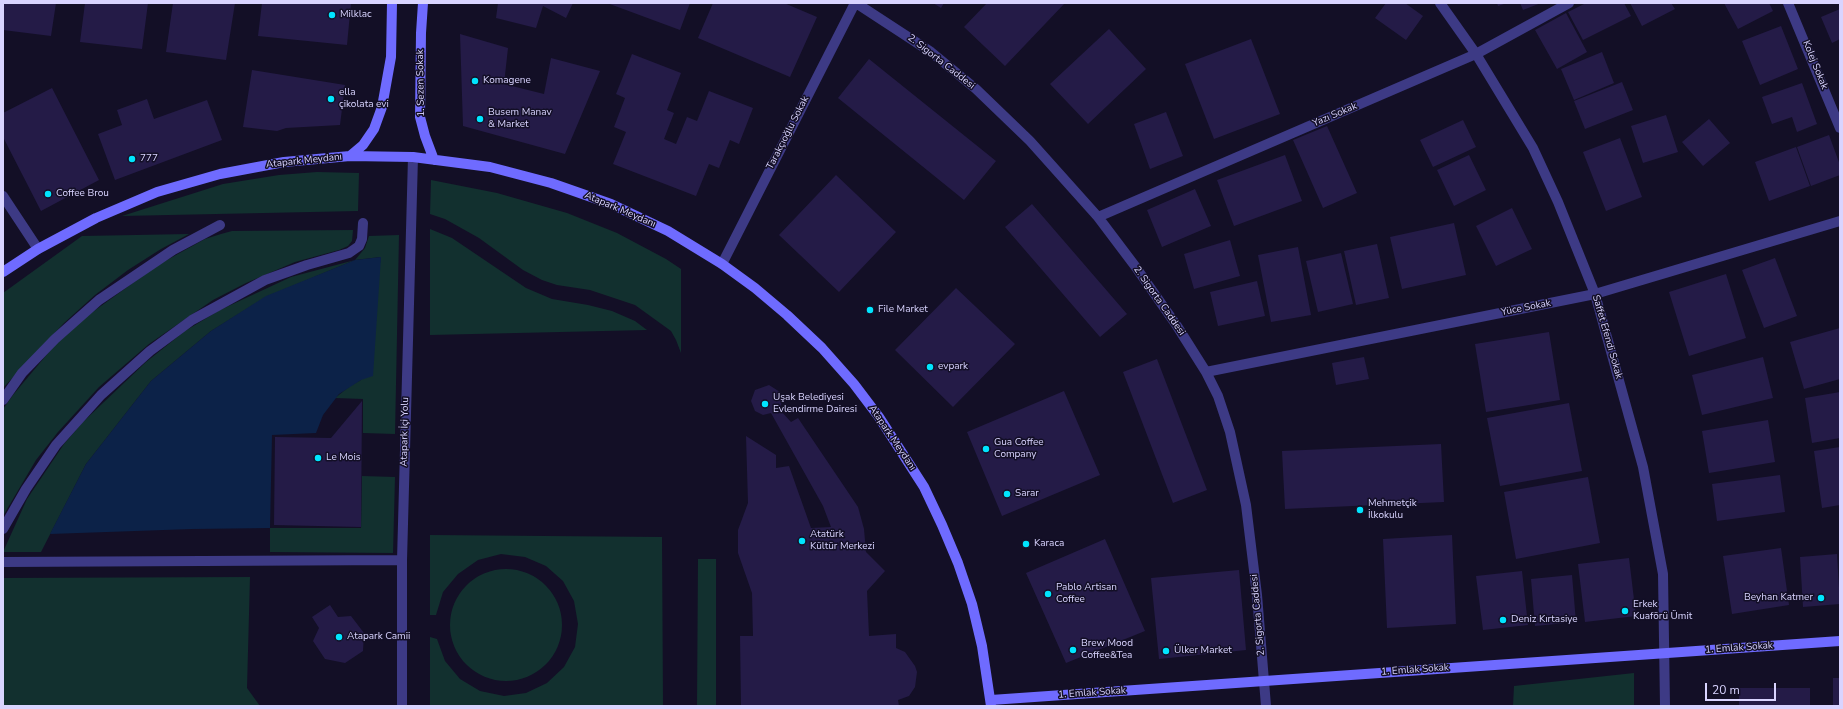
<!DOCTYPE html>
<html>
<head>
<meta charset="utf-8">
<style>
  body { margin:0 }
  #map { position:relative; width:1843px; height:709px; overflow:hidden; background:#130f26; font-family:"Nunito Sans",sans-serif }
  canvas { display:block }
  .frame { position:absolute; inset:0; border:4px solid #d9d4ff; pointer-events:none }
  .scale { position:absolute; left:1705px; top:683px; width:71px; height:18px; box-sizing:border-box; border:2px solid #d9d4ff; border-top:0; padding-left:5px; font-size:12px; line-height:14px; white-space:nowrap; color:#d9d4ff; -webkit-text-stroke:3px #130f26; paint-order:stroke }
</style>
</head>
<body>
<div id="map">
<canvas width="1843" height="709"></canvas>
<div class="frame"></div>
<div class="scale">20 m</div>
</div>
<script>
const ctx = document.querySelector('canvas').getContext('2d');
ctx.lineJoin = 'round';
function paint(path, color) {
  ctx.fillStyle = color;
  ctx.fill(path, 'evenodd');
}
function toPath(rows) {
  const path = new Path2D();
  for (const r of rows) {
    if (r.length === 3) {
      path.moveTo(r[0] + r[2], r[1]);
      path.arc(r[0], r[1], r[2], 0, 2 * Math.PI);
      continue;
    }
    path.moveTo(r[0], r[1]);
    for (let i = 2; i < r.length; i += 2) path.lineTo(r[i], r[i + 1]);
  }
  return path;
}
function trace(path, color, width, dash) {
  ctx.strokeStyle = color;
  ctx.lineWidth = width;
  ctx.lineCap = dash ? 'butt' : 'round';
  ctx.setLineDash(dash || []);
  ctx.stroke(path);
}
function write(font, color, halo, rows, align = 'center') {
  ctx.font = font + ' "Nunito Sans",sans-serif';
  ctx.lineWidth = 3;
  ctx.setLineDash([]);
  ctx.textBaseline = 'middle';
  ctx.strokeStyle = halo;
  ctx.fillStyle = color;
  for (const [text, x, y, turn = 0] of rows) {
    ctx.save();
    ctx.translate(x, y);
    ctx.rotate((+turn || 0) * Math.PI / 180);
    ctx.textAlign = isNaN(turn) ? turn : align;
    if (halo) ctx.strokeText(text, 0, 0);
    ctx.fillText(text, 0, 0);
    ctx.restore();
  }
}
paint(toPath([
  [317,172,359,173,358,211,122,216,223,184,279,175],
  [431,180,497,193,567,213,617,233,666,259,681,269,681,353,676,340,671,331,635,305,590,290,557,285,542,280,523,270,479,238,445,219,430,214],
  [430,229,452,238,526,288,552,299,588,305,612,311,635,321,647,330,430,335],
  [353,230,352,241,348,246,339,250,295,262,246,283,213,300,149,344,99,387,58,432,36,460,3,516,3,409,13,395,54,346,87,316,158,265,205,239,221,234,232,231],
  [189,234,161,249,128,270,95,295,64,323,3,388,3,293,82,236],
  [399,235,395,434,363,433,363,399,335,398,350,386,361,380,381,257,355,260,266,297,211,331,151,381,86,464,41,552,3,552,27,499,64,444,83,422,146,362,185,331,220,310,291,277,355,260,365,248,369,236],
  [362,476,395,477,393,553,270,552,270,528,361,528],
  [430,535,662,537,663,706,430,706,430,637,437,639,445,661,460,679,480,691,504,696,526,693,547,683,564,667,575,647,578,624,574,601,563,581,546,566,525,557,501,554,478,560,458,574,443,592,436,615,430,615],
  [698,559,716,559,716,706,697,706],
  [506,625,56],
  [250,577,247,688,260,706,3,706,3,578],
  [1634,673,1634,706,1513,706,1514,686]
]), '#12302f');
paint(toPath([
  [381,257,373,376,361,380,339,394,323,415,316,433,272,435,270,528,192,529,50,534,86,464,151,381,211,331,266,296,355,260]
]), '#0c2248');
paint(toPath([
  [3,3,56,3,51,36,3,30],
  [85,3,148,3,142,49,80,42],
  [173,3,235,3,226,60,166,52],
  [262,3,351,3,347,45,258,36],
  [498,3,573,3,566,18,543,6,536,28,496,18],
  [607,3,690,3,680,30],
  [713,3,784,3,817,17,790,77,698,38],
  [933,3,944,3,941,8],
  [987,3,1065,3,1005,66,964,27],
  [1386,3,1405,3,1423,16,1406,40,1375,18],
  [1497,3,1507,3,1498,6],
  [1520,3,1541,3,1523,10],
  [1586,3,1624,3,1631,16,1583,40,1568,12],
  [1630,3,1671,3,1675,9,1642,26],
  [1724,3,1769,3,1773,11,1738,29],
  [1840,9,1840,39,1832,43,1821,17],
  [1566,13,1587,52,1557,69,1535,30],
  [1781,26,1798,69,1760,85,1742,41],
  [1109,29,1146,69,1088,124,1050,84],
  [460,34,508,48,504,84,544,94,551,58,600,71,565,154,463,126],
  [1251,39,1280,114,1214,139,1185,64],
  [1602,52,1614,83,1574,100,1561,69],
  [632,54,681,73,667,110,674,113,664,139,676,144,687,117,697,121,709,91,753,108,739,144,730,140,719,168,709,164,696,196,613,164,626,132,614,127,625,98,616,94],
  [869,59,996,161,964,200,838,98],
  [252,70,345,85,340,125,286,128,277,131,243,127],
  [1622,82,1633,110,1585,129,1574,101],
  [1802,83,1817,124,1797,132,1792,117,1772,124,1762,97],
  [52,88,99,180,41,211,3,137,3,113],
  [147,99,154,119,207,100,222,140,115,180,98,134,122,125,117,110],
  [1166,112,1183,156,1150,169,1134,124],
  [1666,115,1678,152,1643,163,1631,126],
  [1709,119,1730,143,1703,166,1682,142],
  [1463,120,1476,147,1433,167,1420,140],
  [1327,126,1357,193,1323,208,1293,140],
  [1829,135,1840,165,1840,175,1811,186,1797,147],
  [1620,138,1642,197,1606,211,1583,152],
  [1796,147,1810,186,1769,201,1755,162],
  [1285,155,1302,201,1234,226,1217,180],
  [1469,155,1486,190,1454,206,1437,170],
  [836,175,896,232,839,292,779,235],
  [1195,189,1211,226,1162,247,1147,210],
  [1032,204,1127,314,1100,337,1005,227],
  [1512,208,1532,249,1496,266,1476,226],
  [1454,223,1466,275,1402,289,1390,237],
  [1230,240,1240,276,1194,289,1184,254],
  [1377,244,1389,298,1356,305,1344,251],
  [1298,247,1311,315,1271,322,1258,255],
  [1341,253,1353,304,1318,312,1306,261],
  [1775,258,1797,316,1764,328,1742,270],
  [1726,274,1746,338,1689,356,1669,292],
  [1257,281,1265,316,1218,326,1210,292],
  [956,288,1015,344,953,407,895,350],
  [1840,328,1840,379,1804,389,1790,342],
  [1549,332,1560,400,1486,412,1475,344],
  [1364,357,1369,379,1336,385,1332,363],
  [1763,357,1773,398,1702,415,1692,375],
  [1157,359,1207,490,1173,503,1123,372],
  [769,385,780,392,783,400,779,409,791,422,798,418,858,507,864,529,866,552,885,571,867,591,869,636,896,634,896,648,905,652,915,666,917,672,915,687,909,696,898,700,899,706,741,706,740,636,753,636,752,593,738,553,738,530,748,503,746,436,776,455,776,468,789,466,811,528,831,527,823,506,771,413,763,415,755,411,751,401,755,390],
  [1064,391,1100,475,1002,516,967,432],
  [1840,392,1840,438,1812,443,1805,398],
  [362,401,361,527,274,525,275,437,331,438],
  [1569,403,1582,471,1500,486,1487,418],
  [1768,420,1775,462,1709,473,1702,431],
  [1441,444,1444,502,1285,509,1282,451],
  [1840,447,1840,505,1822,508,1814,451],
  [1780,475,1785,512,1717,521,1712,484],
  [1588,477,1600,543,1516,559,1504,492],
  [1452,535,1456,624,1387,628,1383,539],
  [1105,539,1145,631,1066,663,1026,573],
  [1781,548,1789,605,1732,614,1723,556],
  [1837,554,1840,604,1803,607,1800,557],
  [1629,558,1636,616,1585,622,1578,564],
  [1239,570,1246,650,1159,659,1151,578],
  [1522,571,1528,625,1483,630,1476,576],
  [1572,575,1576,622,1535,626,1531,579],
  [330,605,338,617,351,616,364,633,363,651,345,663,325,659,313,641,319,628,312,617],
  [1833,678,1840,678,1840,706,1833,706],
  [1739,688,1810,688,1810,706,1739,706]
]), '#241b47');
trace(toPath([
  [856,3,931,52,976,89,1030,141,1098,217,1135,266,1177,326,1206,372,1218,396,1230,432,1246,505,1257,595,1266,706],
  [1440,3,1476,54,1533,148,1558,202,1595,294,1643,467,1663,574,1665,706],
  [1788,3,1840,128],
  [3,196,38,249],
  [1098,217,1476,54,1569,3],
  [722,264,855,3],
  [1206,372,1595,294,1840,221],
  [3,400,22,373,55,339,99,300,173,250,220,225],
  [3,529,26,489,56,445,101,395,150,351,192,320,265,280,307,265,349,253,359,246,362,239,363,223],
  [3,562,402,560],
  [402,706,402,560,413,157]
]), '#3d3a85', 10);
trace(toPath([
  [423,3,421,33,420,117,425,136,434,160],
  [350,156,363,145,374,129,382,107,391,57,392,3],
  [3,272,38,249,96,218,157,192,220,174,284,162,350,156,413,157,490,167,551,183,611,204,668,231,722,264,755,288,787,315,822,348,854,384,879,417,924,487,942,525,958,563,972,604,982,646,991,706],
  [991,700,1840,641]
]), '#6f6bff', 10);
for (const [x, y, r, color] of [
  [332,15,4,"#00e5ff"],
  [475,81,4,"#00e5ff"],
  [331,99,4,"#00e5ff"],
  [480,119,4,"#00e5ff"],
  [132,159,4,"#00e5ff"],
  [48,194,4,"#00e5ff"],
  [870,310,4,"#00e5ff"],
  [930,367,4,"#00e5ff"],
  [765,404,4,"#00e5ff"],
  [986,449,4,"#00e5ff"],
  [318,458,4,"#00e5ff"],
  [1007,494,4,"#00e5ff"],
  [1360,510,4,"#00e5ff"],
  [802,541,4,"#00e5ff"],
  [1026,544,4,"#00e5ff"],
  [1048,594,4,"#00e5ff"],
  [1821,598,4,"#00e5ff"],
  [1625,611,4,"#00e5ff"],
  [1503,620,4,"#00e5ff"],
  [339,637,4,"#00e5ff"],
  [1073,650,4,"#00e5ff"],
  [1166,651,4,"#00e5ff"]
]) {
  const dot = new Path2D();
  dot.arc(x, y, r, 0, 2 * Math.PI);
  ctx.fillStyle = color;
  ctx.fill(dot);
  trace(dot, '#130f26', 1.5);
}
write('10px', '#d9d4ff', '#130f26', [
  ["Milklac",340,15],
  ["Komagene",483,81],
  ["ella",339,93],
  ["çikolata evi",339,105],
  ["Busem Manav",488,113],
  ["& Market",488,125],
  ["777",140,159],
  ["Coffee Brou",56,194],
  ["File Market",878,310],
  ["evpark",938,367],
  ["Uşak Belediyesi",773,398],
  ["Evlendirme Dairesi",773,410],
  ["Gua Coffee",994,443],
  ["Company",994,455],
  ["Le Mois",326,458],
  ["Sarar",1015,494],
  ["Mehmetçik",1368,504],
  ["İlkokulu",1368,516],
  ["Atatürk",810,535],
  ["Kültür Merkezi",810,547],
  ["Karaca",1034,544],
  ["Pablo Artisan",1056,588],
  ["Coffee",1056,600],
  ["Beyhan Katmer",1813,598,"right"],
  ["Erkek",1633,605],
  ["Kuaförü Ümit",1633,617],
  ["Deniz Kırtasiye",1511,620],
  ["Atapark Camii",347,637],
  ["Brew Mood",1081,644],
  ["Coffee&Tea",1081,656],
  ["Ülker Market",1174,651]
], 'left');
write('10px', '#d9d4ff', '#130f26', [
  ["2. Sigorta Caddesi",941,62,38],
  ["Kolej Sokak",1815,65,68],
  ["1. Sezen Sokak",421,83,-91],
  ["Yazı Sokak",1335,115,-23],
  ["Tarakçıoğlu Sokak",788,133,-63],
  ["Atapark Meydanı",304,161,-6],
  ["Atapark Meydanı",620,210,23],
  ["2. Sigorta Caddesi",1159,301,55],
  ["Yüce Sokak",1526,308,-11],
  ["Saffet Efendi Sokak",1607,337,74],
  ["Atapark İçi Yolu",405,432,-89],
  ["Atapark Meydanı",892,438,56],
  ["2. Sigorta Caddesi",1258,615,-95],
  ["1. Emlak Sokak",1739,648,-4],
  ["1. Emlak Sokak",1415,670,-4],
  ["1. Emlak Sokak",1092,693,-4]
]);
</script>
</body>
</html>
